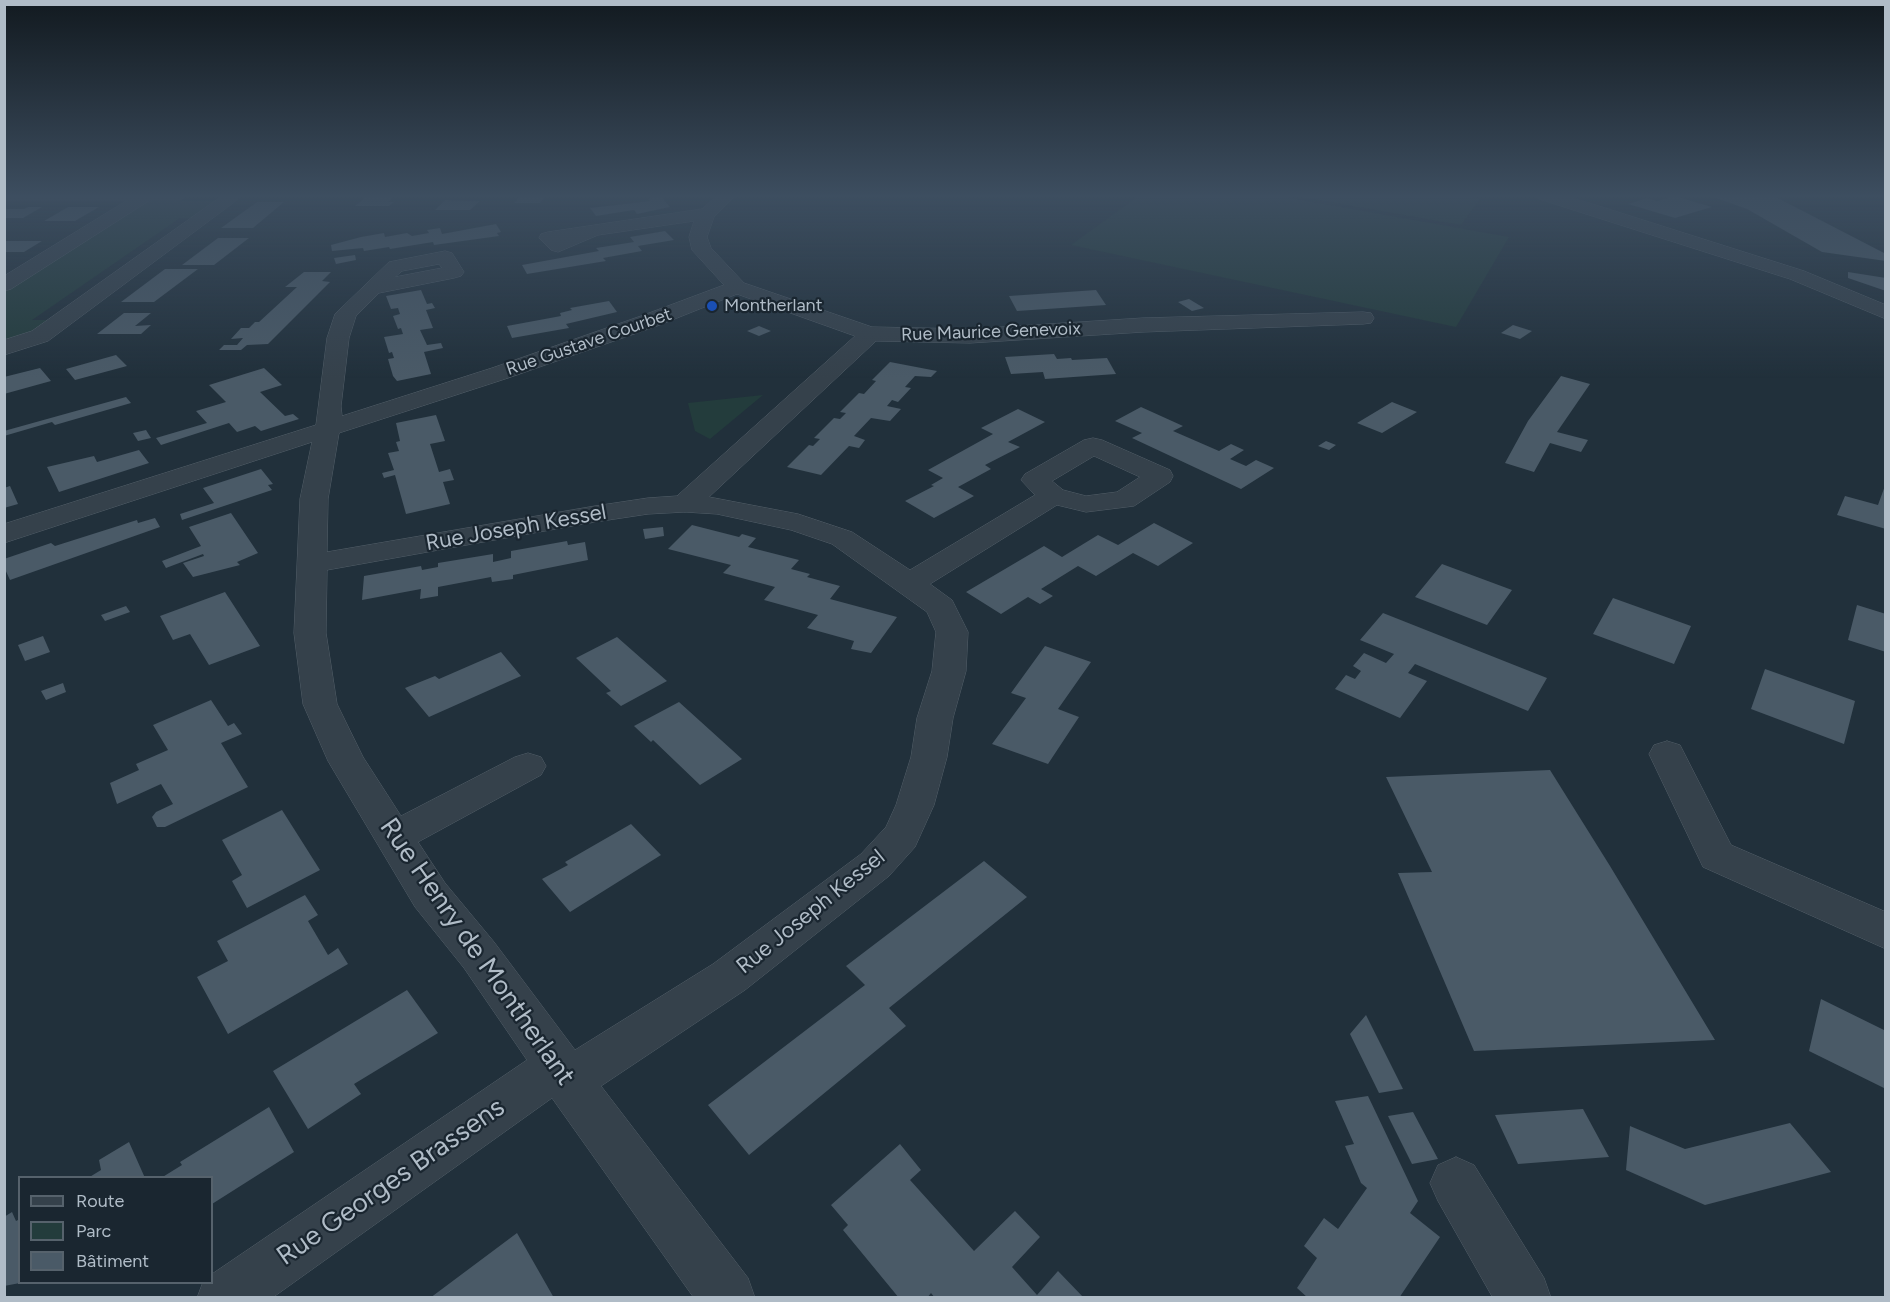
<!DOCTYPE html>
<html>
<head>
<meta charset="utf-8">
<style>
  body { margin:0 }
  #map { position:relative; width:1890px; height:1302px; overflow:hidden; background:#21303b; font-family:Figtree,sans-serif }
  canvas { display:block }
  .frame { position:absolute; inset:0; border:6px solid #b0bcc7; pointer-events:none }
  .legend { position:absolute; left:18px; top:1176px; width:195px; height:108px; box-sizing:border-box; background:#1a2630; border:2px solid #56626c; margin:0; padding:8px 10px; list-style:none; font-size:18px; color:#b0bcc7 }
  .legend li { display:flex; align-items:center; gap:12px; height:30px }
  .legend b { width:30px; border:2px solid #56626c }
</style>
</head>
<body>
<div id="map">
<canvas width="1890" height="1302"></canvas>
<div class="frame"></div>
<ul class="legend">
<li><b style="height:8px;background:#35414b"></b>Route</li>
<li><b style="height:16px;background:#233c3c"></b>Parc</li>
<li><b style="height:16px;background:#4a5a67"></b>Bâtiment</li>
</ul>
</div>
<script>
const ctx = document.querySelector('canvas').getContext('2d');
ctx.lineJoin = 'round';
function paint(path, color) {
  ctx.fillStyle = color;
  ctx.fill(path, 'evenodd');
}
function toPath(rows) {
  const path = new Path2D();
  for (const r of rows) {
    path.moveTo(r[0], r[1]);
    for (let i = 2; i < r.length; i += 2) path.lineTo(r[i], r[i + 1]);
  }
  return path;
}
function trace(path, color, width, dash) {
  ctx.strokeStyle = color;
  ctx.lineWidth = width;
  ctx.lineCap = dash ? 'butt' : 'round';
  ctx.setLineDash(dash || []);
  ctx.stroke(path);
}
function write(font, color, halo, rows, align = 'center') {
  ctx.font = font + ' Figtree,sans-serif';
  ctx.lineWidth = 4.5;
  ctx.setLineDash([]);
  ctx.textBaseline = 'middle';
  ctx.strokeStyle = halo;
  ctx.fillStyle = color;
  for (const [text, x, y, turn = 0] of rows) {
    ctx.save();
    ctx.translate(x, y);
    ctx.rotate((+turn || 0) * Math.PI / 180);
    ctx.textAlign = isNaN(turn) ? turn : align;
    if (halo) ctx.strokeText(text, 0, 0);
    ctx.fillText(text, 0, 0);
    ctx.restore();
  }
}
paint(toPath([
  [1140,195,1274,195,1509,237,1456,327,1071,245],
  [1290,195,1459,195,1480,199,1461,225],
  [144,201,214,201,215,204,197,218,180,218,32,320,54,320,26,339,5,344,5,289],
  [763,395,710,439,695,431,688,403]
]), '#233c3c');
paint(toPath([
  [368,195,395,195,389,202,394,202,389,206,355,206],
  [521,195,547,195,540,203,514,203],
  [1707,195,1772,195,1886,254,1886,261,1822,252,1747,209],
  [661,196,670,207,637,214,634,210,596,216,590,208,650,201,648,199,653,196],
  [1675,196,1712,207,1675,218,1628,204,1647,198,1657,201],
  [445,200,480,201,470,210,435,210],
  [257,202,284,202,253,228,221,228],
  [28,207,42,207,23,218,4,218,4,209,24,209],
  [68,207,99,207,75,221,44,221],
  [496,224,501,232,497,233,499,236,434,245,433,242,390,249,389,247,364,251,363,248,332,251,331,245,361,237,384,233,385,237,407,233,412,236,429,233,427,230,440,228,442,234],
  [665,231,674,240,638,246,642,251,603,258,606,261,527,274,522,265,599,251,596,248,634,242,630,237],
  [218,238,249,238,214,265,182,265],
  [4,241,42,241,24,252,4,252],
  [355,255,356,260,336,264,334,258],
  [165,269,198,269,154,302,121,302],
  [304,272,331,272,322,281,330,282,268,344,247,345,241,350,219,350,224,345,237,345,243,338,231,339,241,328,249,328,255,322,259,322,297,287,285,287],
  [1848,272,1886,278,1886,291,1848,278],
  [421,290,427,304,432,303,435,308,426,310,433,328,420,330,427,345,441,343,443,348,424,352,431,374,397,381,393,376,388,359,394,358,392,352,389,353,384,337,403,334,401,328,398,329,393,316,400,314,398,308,391,309,386,296],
  [1096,290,1106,305,1017,311,1009,296],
  [1189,299,1204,308,1192,311,1178,302],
  [609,301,617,312,566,324,569,328,512,338,507,326,561,316,560,313,572,310,570,308],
  [124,313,151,313,135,326,151,325,141,334,97,334],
  [1513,325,1532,331,1520,339,1501,333],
  [759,326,771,331,759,336,747,331],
  [1054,354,1057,359,1071,358,1072,360,1107,358,1116,374,1045,379,1043,372,1011,374,1005,357],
  [116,355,127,366,75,380,66,369],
  [890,362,937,371,931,377,915,376,905,387,911,388,898,402,892,400,887,406,901,409,890,421,871,418,854,436,865,440,859,448,849,446,821,475,787,467,809,445,813,446,820,439,814,438,834,418,840,419,846,413,840,412,859,393,864,394,876,381,872,380],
  [40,368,51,381,4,394,4,377],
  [264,368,282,385,260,392,285,416,293,414,299,419,261,431,255,426,237,432,229,423,161,445,156,438,207,423,196,411,226,402,209,385],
  [1561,376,1590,384,1557,432,1588,440,1581,452,1550,443,1534,472,1505,463,1528,421],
  [126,397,131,403,55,425,52,422,4,436,4,431],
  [1392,402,1417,412,1382,433,1357,423],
  [1141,407,1183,426,1173,431,1219,451,1231,444,1244,450,1230,459,1246,466,1256,460,1274,468,1241,489,1132,438,1142,433,1115,421],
  [1018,409,1045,422,1008,442,1020,447,985,465,991,469,958,487,974,496,934,518,905,501,934,486,931,485,943,478,928,470,993,434,981,428],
  [436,415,445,441,430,444,439,472,450,469,454,480,443,482,450,504,406,514,395,475,384,478,382,473,394,470,388,453,399,451,396,442,400,441,396,423],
  [146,430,151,438,138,441,133,433],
  [1326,441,1336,445,1329,450,1318,446],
  [139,450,149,463,59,492,47,467,94,456,97,462],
  [261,469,273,484,268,485,272,490,182,520,180,514,214,503,203,488],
  [1886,483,1886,529,1837,515,1845,496,1878,505],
  [10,486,18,504,4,508,4,488],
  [231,513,258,553,237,562,240,565,193,577,183,563,204,556,203,554,166,568,162,561,201,546,189,527],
  [155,518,160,527,10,580,4,567,4,559,51,543,55,546,137,520,138,523],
  [1154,523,1193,543,1158,566,1133,553,1096,576,1078,566,1041,589,1053,596,1040,604,1028,597,1001,614,966,592,1044,546,1062,557,1098,535,1118,545],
  [692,525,739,537,742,534,756,538,748,547,799,560,791,569,810,574,807,577,840,586,830,599,897,617,871,653,851,649,854,641,807,628,818,615,764,600,775,587,723,573,731,565,668,549],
  [663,527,664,536,645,539,643,529],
  [567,541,568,545,585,542,588,560,513,575,513,579,492,582,491,577,438,587,438,596,420,599,421,589,362,600,364,576,421,566,422,570,438,567,438,563,493,554,493,562,511,558,511,551],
  [1442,564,1512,590,1487,625,1415,597],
  [225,592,260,646,209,665,190,634,173,640,160,616],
  [1613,598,1691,626,1674,664,1593,634],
  [1857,605,1886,614,1886,652,1848,640],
  [126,606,130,612,105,621,101,615],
  [1383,613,1547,678,1528,711,1415,664,1408,673,1427,681,1400,718,1335,689,1346,675,1355,679,1361,671,1353,666,1364,653,1386,663,1394,654,1360,640],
  [43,636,50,652,25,661,18,645],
  [617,637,667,681,621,706,606,693,611,691,576,658],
  [1045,646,1091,662,1058,709,1079,717,1048,764,992,744,1026,698,1011,693],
  [501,652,521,676,429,717,405,688,435,676,439,679],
  [1765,669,1855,701,1844,744,1751,709],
  [63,683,66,692,46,700,41,691],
  [211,700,228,726,234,723,242,734,221,743,248,787,165,827,157,827,152,817,156,812,173,804,161,784,117,804,110,783,139,770,136,764,168,750,153,725],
  [679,702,742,759,700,785,653,740,651,742,634,726],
  [1550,770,1610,866,1715,1040,1474,1051,1398,873,1432,872,1386,777],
  [282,810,320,870,247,908,232,881,242,875,222,840],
  [631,824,661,855,570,912,542,879,568,865,565,862],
  [984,861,1027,897,889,1008,906,1026,749,1155,708,1105,865,985,846,966],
  [305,895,318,915,308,921,328,955,338,948,348,964,228,1034,197,977,228,961,217,941],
  [407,990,438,1033,354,1084,361,1094,308,1129,273,1071],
  [1821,999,1886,1031,1886,1089,1809,1051],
  [1366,1015,1403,1089,1379,1093,1350,1034],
  [1368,1096,1418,1201,1410,1213,1440,1237,1399,1298,1308,1298,1297,1288,1317,1258,1304,1246,1324,1218,1338,1229,1367,1188,1361,1183,1345,1146,1354,1144,1335,1101],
  [269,1107,294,1152,212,1204,212,1178,161,1178,182,1165,180,1162],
  [1583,1109,1609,1157,1518,1164,1495,1115],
  [1413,1112,1438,1159,1412,1164,1388,1116],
  [1790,1123,1831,1172,1705,1205,1626,1170,1630,1126,1685,1149],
  [129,1142,145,1178,88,1178,101,1170,99,1160],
  [900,1144,921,1170,910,1180,974,1251,1015,1211,1040,1237,1012,1267,1037,1295,1058,1271,1084,1298,935,1298,931,1293,927,1298,899,1298,843,1230,848,1225,831,1205],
  [12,1212,16,1221,20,1219,20,1283,4,1286,4,1217],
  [517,1233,554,1298,430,1298]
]), '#4a5a67');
const minor = toPath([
  [4,195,188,195,180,200,150,200,11,289,4,291,4,276,126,201,4,201,4,195],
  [218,195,241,197,48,341,4,355,4,340,32,331,219,198,218,195],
  [717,195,736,195,714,217,707,237,711,248,744,283,872,327,970,329,1143,318,1363,312,1371,313,1374,318,1371,323,1363,324,1143,332,970,343,876,341,709,497,798,514,852,532,910,570,1035,495,1021,480,1025,474,1084,440,1093,438,1102,440,1170,470,1173,476,1170,482,1134,506,1086,512,1057,505,930,584,952,600,968,632,966,671,953,718,947,757,934,805,915,847,889,876,745,990,601,1086,748,1278,755,1298,694,1298,552,1098,272,1298,197,1298,203,1282,212,1282,212,1274,527,1060,464,968,415,907,328,761,303,704,294,633,300,499,312,442,4,543,4,524,316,425,327,338,335,314,389,262,445,251,452,253,464,272,461,276,454,278,379,293,356,316,349,338,341,406,342,416,492,368,641,316,724,285,692,250,689,237,694,221,598,235,558,252,551,250,539,238,541,234,548,232,702,209,717,195],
  [439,264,442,268,395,277,402,271,439,264],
  [737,294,855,336,677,496,648,498,595,506,327,552,328,499,339,433,508,378,657,326,737,294],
  [1094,456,1140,477,1117,492,1086,496,1063,490,1052,481,1094,456],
  [685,512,717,514,791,530,832,544,927,612,936,632,932,671,917,718,911,757,896,805,886,827,861,854,713,964,575,1050,494,942,445,883,418,842,541,775,546,766,541,757,528,753,515,757,401,816,363,757,337,704,326,633,327,570,595,522,648,514,685,512],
  [1537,195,1564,195,1804,271,1886,305,1886,319,1790,279,1539,199,1537,195],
  [1667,741,1680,745,1731,845,1886,912,1886,949,1703,867,1649,754,1654,745,1667,741],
  [1456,1157,1474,1165,1544,1278,1551,1298,1493,1298,1438,1201,1430,1183,1438,1165,1456,1157]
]);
trace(minor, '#535f69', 1);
paint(minor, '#35414b');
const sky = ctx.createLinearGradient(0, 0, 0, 378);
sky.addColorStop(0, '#121a20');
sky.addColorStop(0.52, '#3d4e60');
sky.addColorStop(1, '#3d4e6000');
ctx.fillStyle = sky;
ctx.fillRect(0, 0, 1890, 378);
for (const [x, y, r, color] of [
  [712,306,6,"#1a4fb4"]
]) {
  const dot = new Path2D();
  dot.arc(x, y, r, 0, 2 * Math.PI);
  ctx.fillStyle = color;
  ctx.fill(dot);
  trace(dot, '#1a2630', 2);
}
write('18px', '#b0bcc7', '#1a2630', [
  ["Montherlant",724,306]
], 'left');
write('18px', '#b0bcc7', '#1a2630', [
  ["Rue Maurice Genevoix",991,332,-2],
  ["Rue Gustave Courbet",589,342,-19]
]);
write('22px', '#b0bcc7', '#1a2630', [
  ["Rue Joseph Kessel",516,528,-10],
  ["Rue Joseph Kessel",811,912,-39]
]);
write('27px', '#b0bcc7', '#1a2630', [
  ["Rue Henry de Montherlant",477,952,55],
  ["Rue Georges Brassens",391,1182,-35]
]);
</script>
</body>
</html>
